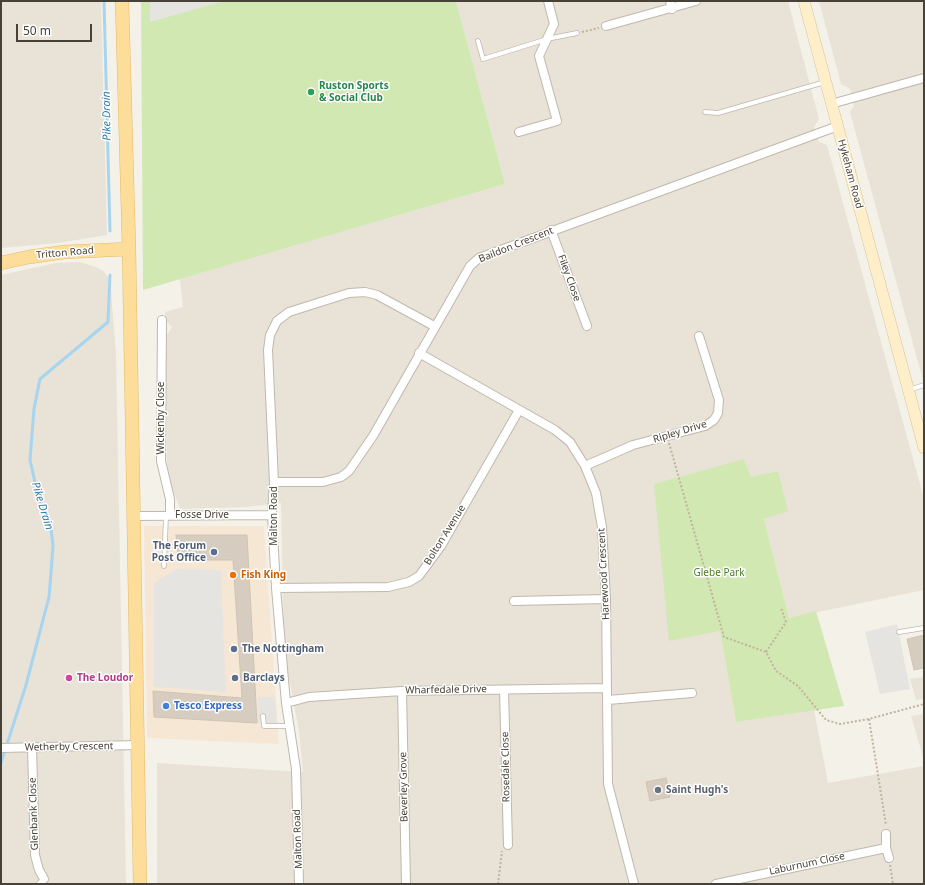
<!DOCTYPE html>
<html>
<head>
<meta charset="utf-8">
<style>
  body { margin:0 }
  #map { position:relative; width:925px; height:885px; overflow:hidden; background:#f4f1e9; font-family:"Noto Sans",sans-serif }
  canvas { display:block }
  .frame { position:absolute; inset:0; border:2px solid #484137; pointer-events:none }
  .scale { position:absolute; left:16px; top:24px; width:76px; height:18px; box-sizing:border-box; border:2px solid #484137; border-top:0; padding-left:5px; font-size:12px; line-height:14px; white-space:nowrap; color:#484137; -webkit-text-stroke:3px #fff; paint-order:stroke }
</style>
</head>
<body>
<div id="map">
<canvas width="925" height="885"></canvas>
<div class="frame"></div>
<div class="scale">50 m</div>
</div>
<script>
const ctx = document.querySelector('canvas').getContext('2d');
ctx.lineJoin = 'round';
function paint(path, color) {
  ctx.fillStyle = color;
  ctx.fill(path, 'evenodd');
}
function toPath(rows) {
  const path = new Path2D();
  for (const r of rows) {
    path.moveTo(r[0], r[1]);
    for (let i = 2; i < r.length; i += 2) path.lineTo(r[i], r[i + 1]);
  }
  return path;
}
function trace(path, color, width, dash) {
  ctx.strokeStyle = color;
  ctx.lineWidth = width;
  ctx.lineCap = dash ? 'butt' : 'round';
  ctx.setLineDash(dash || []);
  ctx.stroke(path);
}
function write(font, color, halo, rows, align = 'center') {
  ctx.font = font + ' "Noto Sans",sans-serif';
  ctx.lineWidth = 3;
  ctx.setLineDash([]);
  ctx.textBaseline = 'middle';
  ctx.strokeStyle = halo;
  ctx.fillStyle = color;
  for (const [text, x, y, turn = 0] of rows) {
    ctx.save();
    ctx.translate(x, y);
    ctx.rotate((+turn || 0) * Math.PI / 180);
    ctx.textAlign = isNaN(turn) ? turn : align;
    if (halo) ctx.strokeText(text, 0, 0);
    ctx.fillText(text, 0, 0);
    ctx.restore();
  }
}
paint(toPath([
  [1,1,101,1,107,235,58,243,1,248],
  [456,1,788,1,819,119,814,127,819,142,827,145,924,499,924,590,789,618,764,519,777,471,751,478,744,459,669,640,720,631,736,722,814,710,828,783,924,766,924,884,157,884,157,763,303,772,299,731,284,650,281,503,246,507,180,509,170,482,167,462,165,338,172,327,165,320,165,312,183,307,180,279,505,184],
  [819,1,924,1,924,384,850,112,854,106,850,89,841,84],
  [80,262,96,267,103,271,110,279,116,355,126,884,1,884,1,275,56,263],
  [924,677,924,699,916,700,910,679],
  [924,714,924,760,911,716]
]), '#e8e2d7');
paint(toPath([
  [144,526,264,526,279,744,147,738]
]), '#f6e7d5');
paint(toPath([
  [141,1,456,1,505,184,143,290],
  [744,459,751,477,778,471,788,511,764,519,789,618,816,611,844,706,736,722,720,631,669,641,654,484]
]), '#d2e8b3');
paint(toPath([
  [150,1,224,1,150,22],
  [176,569,221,570,226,692,154,687,154,583],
  [897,624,910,689,880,694,865,632],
  [258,697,275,697,277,723,258,723]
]), '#e6e4e1');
trace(toPath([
  [104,1,110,231],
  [1,763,26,685,49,597,51,573,53,546,51,529,38,496,30,460,34,409,40,379,108,322,110,275]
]), '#a7d5f0', 3);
const building = toPath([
  [176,535,247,535,257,723,154,717,153,691,242,698,233,560,178,560,176,535],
  [924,635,924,668,914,670,907,639,924,635],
  [666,778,670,797,650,801,646,782,666,778]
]);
paint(building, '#d6ccbf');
trace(building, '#d1c4b2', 1);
const lane = toPath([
  [478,41,483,59,547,39,577,33],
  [705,112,718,113,825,82],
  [909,390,924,385],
  [164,566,166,516],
  [899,632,924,628],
  [263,716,264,726,289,726],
  [38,884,44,879]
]);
const street = toPath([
  [670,1,672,9],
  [606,26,696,1],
  [831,104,924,78],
  [519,132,557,121,539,56,554,24,548,1],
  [551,230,587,326],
  [162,320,161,461,170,499,170,515],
  [419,353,555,430,570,442,585,466,596,493,602,527,606,599,608,784,634,884],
  [585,466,633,445,705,426,714,420,718,413,719,400,699,336],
  [274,482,323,482,341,477,349,471,373,436,470,266,479,258,838,126],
  [133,516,272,515],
  [276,588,388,587,409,582,419,576,441,546,519,410],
  [514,601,606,599],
  [504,690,508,845],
  [402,691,406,884],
  [608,700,692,693],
  [286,703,309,697,402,691,607,688],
  [1,748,138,745],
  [32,748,35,855,39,870,44,879],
  [886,848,889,858],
  [299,884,296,769,286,703,276,588,272,515,274,482,268,350,270,335,277,321,289,312,349,293,365,292,377,295,434,326],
  [716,884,886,848,886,834]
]);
const secondary = toPath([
  [804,1,924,448]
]);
const primary = toPath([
  [122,1,129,249,140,884],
  [1,263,29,257,64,252,129,249]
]);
trace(lane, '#c0b8ac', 5.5);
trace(street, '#c0b8ac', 10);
trace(secondary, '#d4c299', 12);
trace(primary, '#e3b969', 14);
trace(toPath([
  [582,32,599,28],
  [669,443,724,637,766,652,776,671,798,686,826,720,840,724,869,719,924,704],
  [766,652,786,622,781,608],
  [869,719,886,825],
  [890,865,893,884],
  [498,884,502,851]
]), '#c2b39d', 2, [2, 2]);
trace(lane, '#fff', 4);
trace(street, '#fff', 8);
trace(secondary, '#feefca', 11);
trace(primary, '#fddd9a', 13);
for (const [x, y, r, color] of [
  [311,92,4,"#2e9e5b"],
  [214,552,4,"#5c6f8a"],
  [233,575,4,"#e8710a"],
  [234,649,4,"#5c6f8a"],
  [69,678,4,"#d1479c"],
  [235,678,4,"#5c6f8a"],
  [166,706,4,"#3f7fe0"],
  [658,790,4,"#6b7280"]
]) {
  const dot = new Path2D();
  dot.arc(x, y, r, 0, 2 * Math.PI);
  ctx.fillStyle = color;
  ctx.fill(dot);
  trace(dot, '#fff', 1.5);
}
write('bold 10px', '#27864d', '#fff', [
  ["Ruston Sports",319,86],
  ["& Social Club",319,98]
], 'left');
write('10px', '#484137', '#fff', [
  ["Hykeham Road",850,174,75],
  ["Baildon Crescent",516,245,-22],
  ["Tritton Road",65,253,-5],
  ["Filey Close",569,278,70],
  ["Wickenby Close",161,418,-90],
  ["Ripley Drive",680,432,-17],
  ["Fosse Drive",202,515],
  ["Malton Road",274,516,-90],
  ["Bolton Avenue",445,535,-58],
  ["Harewood Crescent",604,574,-93],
  ["Wharfedale Drive",446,690,-1],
  ["Wetherby Crescent",69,747,-1],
  ["Rosedale Close",506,767,-91],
  ["Beverley Grove",404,787,-91],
  ["Glenbank Close",34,814,-92],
  ["Malton Road",298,839,-92],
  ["Laburnum Close",807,864,-12]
]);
write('bold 10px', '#4e5e75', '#fff', [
  ["The Forum",206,546,"right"],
  ["Post Office",206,558,"right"],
  ["The Nottingham",242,649],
  ["Barclays",243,678]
], 'left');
write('10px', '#4c7a2a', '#fff', [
  ["Glebe Park",719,573]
]);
write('bold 10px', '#c56008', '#fff', [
  ["Fish King",241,575]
], 'left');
write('bold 10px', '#b23c85', '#fff', [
  ["The Loudor",77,678]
], 'left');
write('bold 10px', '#366cbe', '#fff', [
  ["Tesco Express",174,706]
], 'left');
write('bold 10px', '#5b616d', '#fff', [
  ["Saint Hugh's",666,790]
], 'left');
write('italic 11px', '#2e7cac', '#fff', [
  ["Pike Drain",107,116,-91],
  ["Pike Drain",42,506,73]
]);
</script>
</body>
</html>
